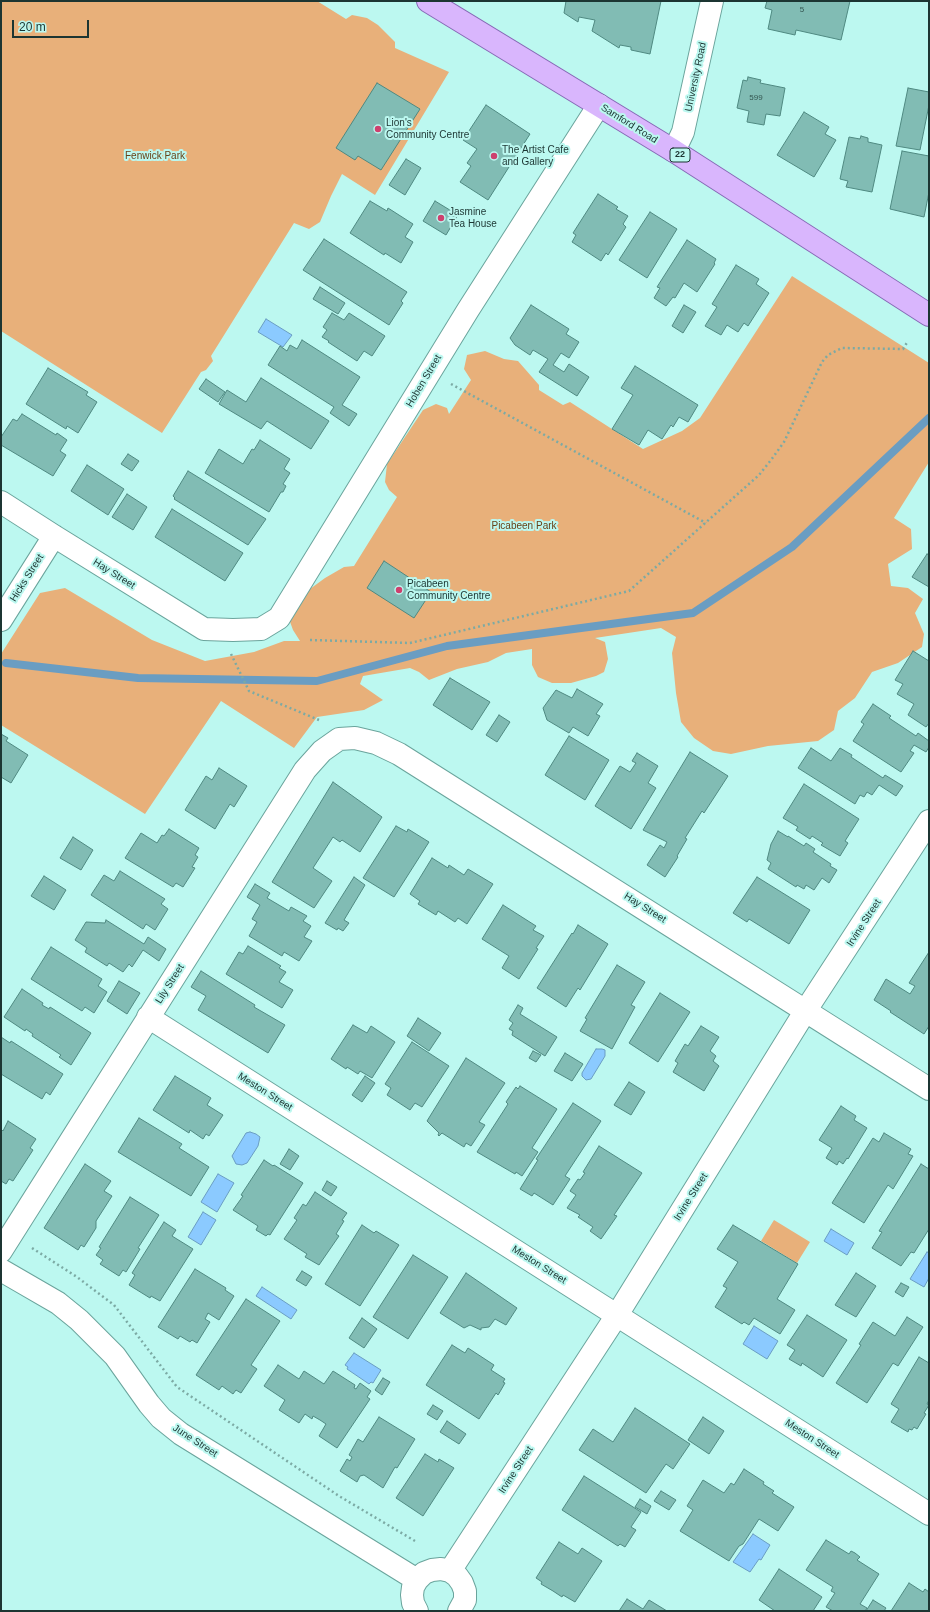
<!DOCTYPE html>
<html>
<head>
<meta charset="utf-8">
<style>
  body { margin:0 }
  #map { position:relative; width:930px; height:1612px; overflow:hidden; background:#bcf8f0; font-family:Arial,sans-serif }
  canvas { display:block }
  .frame { position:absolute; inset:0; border:2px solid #1c3532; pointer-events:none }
  .scale { position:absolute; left:12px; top:20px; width:77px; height:18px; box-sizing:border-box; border:2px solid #1c3532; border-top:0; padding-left:5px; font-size:12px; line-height:14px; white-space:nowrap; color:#1c3532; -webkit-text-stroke:3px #bcf8f0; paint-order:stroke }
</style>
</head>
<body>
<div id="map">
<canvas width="930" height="1612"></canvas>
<div class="frame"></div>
<div class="scale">20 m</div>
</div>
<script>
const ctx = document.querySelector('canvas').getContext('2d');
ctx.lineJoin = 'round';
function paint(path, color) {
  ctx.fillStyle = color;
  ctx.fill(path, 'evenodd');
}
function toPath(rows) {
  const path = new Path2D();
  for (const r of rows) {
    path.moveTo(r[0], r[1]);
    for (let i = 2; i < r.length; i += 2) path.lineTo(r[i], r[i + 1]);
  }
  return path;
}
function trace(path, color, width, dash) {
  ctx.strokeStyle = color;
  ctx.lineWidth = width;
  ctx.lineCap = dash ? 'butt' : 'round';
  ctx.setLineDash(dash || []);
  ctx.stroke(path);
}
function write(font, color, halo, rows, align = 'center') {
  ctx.font = font + ' Arial,sans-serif';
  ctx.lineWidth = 4;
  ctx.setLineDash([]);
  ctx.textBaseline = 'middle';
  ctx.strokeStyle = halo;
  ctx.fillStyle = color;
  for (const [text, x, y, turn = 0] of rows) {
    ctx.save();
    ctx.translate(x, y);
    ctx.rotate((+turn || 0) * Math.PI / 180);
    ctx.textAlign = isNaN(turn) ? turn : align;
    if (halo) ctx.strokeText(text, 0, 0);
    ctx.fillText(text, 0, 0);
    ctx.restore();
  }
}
paint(toPath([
  [1,1,317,1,346,19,352,15,367,18,378,25,395,42,395,48,449,72,375,195,342,174,331,196,320,222,309,229,294,223,211,356,213,361,206,370,201,372,162,433,1,331],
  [792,276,929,363,929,462,894,518,911,529,912,549,888,564,891,586,908,588,923,599,915,613,924,634,922,647,898,663,872,672,855,698,838,711,834,730,818,741,768,746,731,754,713,751,694,738,681,722,676,693,672,653,676,637,661,628,595,638,605,642,608,659,604,672,596,676,571,683,552,683,538,677,532,665,532,649,506,653,488,662,457,669,429,680,419,672,410,668,363,676,360,684,383,700,364,710,317,717,294,748,221,701,145,814,1,725,1,654,40,593,65,588,152,640,205,661,254,652,284,641,300,641,293,630,289,619,302,591,310,589,325,578,344,567,354,566,397,497,389,490,385,482,387,464,423,410,436,404,447,408,449,414,471,380,464,369,467,355,485,351,504,359,518,361,539,385,539,390,563,405,570,402,643,449,682,431,700,418],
  [774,1220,810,1242,797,1263,761,1241]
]), '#e8b07a');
const water = toPath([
  [266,319,292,335,283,347,258,332,266,319],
  [596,1049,602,1049,605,1050,605,1056,591,1079,586,1080,582,1076,582,1073,596,1049],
  [250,1132,256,1134,260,1137,258,1146,247,1163,242,1165,236,1164,232,1156,246,1133,250,1132],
  [218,1174,234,1183,217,1212,201,1202,218,1174],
  [203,1212,216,1220,201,1245,188,1237,203,1212],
  [831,1229,854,1243,847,1255,824,1241,831,1229],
  [927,1252,929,1253,929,1278,924,1287,910,1279,927,1252],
  [262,1287,297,1310,291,1319,256,1296,262,1287],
  [754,1326,778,1341,767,1359,743,1344,754,1326],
  [354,1353,381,1370,373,1383,371,1382,369,1384,347,1369,348,1367,345,1365,354,1353],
  [753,1534,770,1545,761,1560,759,1559,750,1572,733,1562,753,1534]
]);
paint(water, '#8bcaff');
trace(water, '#6a9dc2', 1);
trace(toPath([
  [6,663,138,678,317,681,447,646,693,613,792,547,929,418]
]), '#6a9dc2', 8);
const building = toPath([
  [566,1,661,1,650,54,631,50,631,47,620,45,619,48,592,31,595,20,579,17,578,22,564,13,566,1],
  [767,1,850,1,841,40,796,30,795,35,768,29,772,10,765,8,767,1],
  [748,77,761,80,760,83,785,88,780,116,766,114,764,125,747,122,749,111,737,108,743,80,747,81,748,77],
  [377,83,420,109,381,170,358,156,355,160,336,148,377,83],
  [908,88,929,92,929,105,920,150,896,146,908,88],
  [486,105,530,134,488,200,460,182,471,166,467,163,477,149,463,140,486,105],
  [804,112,829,127,825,134,836,140,814,177,777,155,804,112],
  [861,136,868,138,868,142,882,145,872,192,846,187,848,181,840,179,849,137,860,139,861,136],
  [902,151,929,156,929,192,924,217,890,209,902,151],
  [406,159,421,168,405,195,389,185,406,159],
  [598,194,618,207,616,209,628,216,623,224,626,227,608,255,606,253,601,261,572,242,576,235,573,233,598,194],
  [370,201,387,211,388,208,413,224,405,237,413,242,401,263,385,253,384,255,350,233,370,201],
  [435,201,458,215,446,235,423,221,435,201],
  [650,212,677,229,647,278,619,260,650,212],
  [324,239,407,292,401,301,403,303,389,325,303,270,324,239],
  [687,240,716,259,714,263,715,264,697,292,684,283,675,298,673,297,666,306,654,298,660,288,657,287,687,240],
  [736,265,759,279,756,284,769,293,748,326,744,323,738,332,727,325,721,335,705,326,717,307,712,304,736,265],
  [320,287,345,303,338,314,313,299,320,287],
  [531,305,569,329,566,334,579,342,569,358,561,353,553,365,564,372,569,364,589,377,577,396,539,372,548,359,533,350,530,355,515,345,510,338,531,305],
  [684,305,696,312,683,333,672,326,684,305],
  [332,313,344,320,349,313,385,336,372,356,364,351,357,361,328,342,329,341,322,337,327,330,323,327,332,313],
  [302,340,360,377,342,405,357,414,349,426,330,413,334,407,268,365,280,346,287,351,290,345,297,349,302,340],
  [635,366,698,405,688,422,679,417,673,427,671,425,662,439,648,430,639,445,612,429,633,395,621,388,635,366],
  [48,368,88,392,86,395,97,402,78,433,67,426,66,429,26,404,48,368],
  [261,378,329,421,311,449,267,421,261,429,219,404,227,390,246,402,261,378],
  [206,379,225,392,218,402,199,389,206,379],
  [22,414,56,435,57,433,67,440,60,451,66,455,53,476,1,445,1,437,13,419,17,421,22,414],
  [260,440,290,459,284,469,290,473,283,484,286,486,283,492,281,492,269,512,205,473,219,449,243,464,252,449,254,450,260,440],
  [128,454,139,461,132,471,121,464,128,454],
  [87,465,124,489,108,515,71,491,87,465],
  [188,471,266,519,248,545,174,499,175,498,173,496,188,471],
  [127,494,147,507,133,530,112,517,127,494],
  [172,509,243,553,225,581,155,537,172,509],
  [927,554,929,555,929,587,912,577,927,554],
  [384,561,431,592,414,618,367,588,384,561],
  [913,651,929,661,929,723,926,727,908,715,914,704,897,694,903,684,895,680,913,651],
  [450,678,490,702,472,730,433,705,450,678],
  [577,689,603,704,596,714,600,716,588,736,573,727,569,733,547,720,543,708,556,690,572,698,577,689],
  [873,704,891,716,889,718,916,736,918,733,929,741,929,747,926,752,914,745,910,751,914,753,901,772,853,741,864,724,861,722,873,704],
  [499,715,510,722,497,742,486,735,499,715],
  [1,734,8,738,6,741,28,755,11,783,1,777,1,734],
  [569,736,609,760,585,800,545,775,569,736],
  [811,748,831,761,840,748,852,755,851,757,883,778,885,775,903,786,896,796,879,785,872,795,867,792,864,797,860,795,855,804,798,768,811,748],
  [690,752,728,776,704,813,702,811,685,838,687,839,677,856,678,857,665,877,647,865,660,845,664,848,667,842,643,830,690,752],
  [637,753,658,766,648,783,656,788,631,829,595,806,620,766,630,772,636,763,632,761,637,753],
  [219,768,247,786,234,807,230,804,215,829,185,810,206,776,212,780,219,768],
  [333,782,382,817,360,852,342,840,340,842,333,837,313,868,332,881,314,908,272,882,333,782],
  [804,784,859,819,845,841,848,843,840,856,821,845,823,843,812,836,810,839,796,830,798,827,783,818,804,784],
  [396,826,407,832,408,829,429,842,394,897,363,878,396,826],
  [169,829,199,848,195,855,198,857,192,867,195,868,183,887,176,883,173,887,125,858,141,833,157,843,162,835,164,836,169,829],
  [778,831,788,837,788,836,804,846,806,843,815,849,813,852,831,864,830,866,837,870,829,883,822,878,814,890,806,885,804,889,797,885,796,887,768,869,771,863,767,860,771,844,778,831],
  [73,837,93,850,81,870,60,858,73,837],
  [432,858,448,868,449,865,464,875,468,869,493,884,467,924,458,918,455,922,438,911,436,915,418,904,420,901,410,894,432,858],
  [120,871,165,899,161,904,168,909,155,930,146,924,143,929,91,895,104,875,114,881,120,871],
  [44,876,66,890,54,910,31,896,44,876],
  [354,877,365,885,344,920,349,923,343,931,338,928,337,930,325,923,354,877],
  [757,877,810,910,789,944,749,919,747,922,733,913,757,877],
  [255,884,270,893,267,898,289,911,291,907,307,916,303,921,311,926,304,937,312,941,299,961,284,952,282,956,249,936,257,922,252,919,260,905,247,897,255,884],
  [503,905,536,926,533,930,544,936,536,948,538,949,519,979,502,968,509,956,482,939,503,905],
  [106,920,144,944,148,937,166,949,159,961,143,950,132,967,129,964,123,972,109,963,107,966,85,952,87,948,75,940,86,922,105,923,106,920],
  [578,925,608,944,580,990,578,988,566,1007,537,988,572,933,573,934,578,925],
  [248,946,281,966,279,968,286,972,279,982,293,990,282,1008,226,974,239,952,243,954,248,946],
  [51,947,102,979,98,986,107,992,94,1013,85,1007,82,1011,31,979,51,947],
  [929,952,929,1026,924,1034,890,1012,891,1011,874,1000,886,979,910,994,915,986,909,983,929,952],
  [617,965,645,982,631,1005,635,1007,612,1049,580,1031,587,1019,585,1018,617,965],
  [201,971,255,1005,254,1007,285,1025,268,1053,198,1010,206,996,191,987,201,971],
  [119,981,140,993,127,1014,107,1001,119,981],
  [22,989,43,1003,42,1005,49,1009,50,1007,91,1033,71,1065,59,1057,61,1055,32,1036,33,1034,26,1029,25,1031,4,1017,22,989],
  [660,993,690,1012,658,1062,629,1043,660,993],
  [518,1005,523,1008,520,1014,557,1037,545,1056,512,1035,513,1031,509,1029,513,1023,509,1020,518,1005],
  [418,1018,441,1033,429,1051,407,1036,418,1018],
  [353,1025,367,1033,371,1026,395,1042,372,1078,360,1071,358,1074,347,1067,346,1069,331,1059,353,1025],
  [701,1026,719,1037,710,1051,716,1056,713,1061,719,1066,704,1091,673,1072,678,1063,675,1061,685,1044,688,1046,701,1026],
  [1,1037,10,1043,11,1041,63,1074,50,1095,46,1092,42,1099,1,1074,1,1037],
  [412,1042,449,1066,422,1107,415,1103,410,1110,387,1095,391,1088,385,1084,412,1042],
  [533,1051,541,1055,536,1062,529,1058,533,1051],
  [565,1053,583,1064,572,1081,554,1071,565,1053],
  [466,1058,505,1083,479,1122,485,1125,471,1146,466,1143,464,1147,442,1133,439,1136,438,1135,439,1133,427,1121,466,1058],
  [175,1076,211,1098,207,1105,223,1115,209,1136,206,1134,203,1139,190,1130,189,1133,153,1110,175,1076],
  [365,1076,375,1083,362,1102,352,1095,365,1076],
  [629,1082,645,1092,631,1115,614,1105,629,1082],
  [520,1086,557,1109,532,1148,538,1152,522,1176,516,1172,515,1174,477,1152,508,1104,506,1102,516,1087,518,1089,520,1086],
  [573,1103,601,1121,565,1176,570,1179,553,1205,534,1193,532,1196,520,1189,538,1160,536,1159,573,1103],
  [841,1106,856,1116,854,1120,867,1128,848,1159,847,1158,843,1164,839,1161,837,1165,826,1158,832,1148,819,1140,841,1106],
  [139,1118,182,1144,179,1148,209,1167,191,1196,118,1152,139,1118],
  [8,1121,36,1139,30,1148,33,1150,13,1181,9,1179,6,1184,1,1181,1,1129,3,1131,8,1121],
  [884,1133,911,1149,908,1154,913,1156,893,1189,888,1185,864,1223,832,1203,873,1138,879,1142,884,1133],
  [599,1146,642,1173,614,1215,617,1216,601,1239,590,1231,593,1227,578,1217,580,1215,567,1208,576,1195,570,1191,578,1179,580,1180,585,1173,583,1172,599,1146],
  [289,1149,299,1156,290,1170,280,1164,289,1149],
  [264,1160,273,1166,274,1165,303,1183,270,1235,268,1234,266,1236,256,1230,258,1226,233,1210,243,1196,241,1195,264,1160],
  [85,1164,111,1181,104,1191,112,1196,96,1221,96,1228,84,1247,81,1245,78,1250,44,1228,85,1164],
  [921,1164,929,1169,929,1229,914,1253,911,1252,901,1266,872,1248,882,1232,879,1231,921,1164],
  [327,1181,337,1187,331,1196,322,1190,327,1181],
  [315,1192,347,1213,342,1220,344,1221,336,1234,339,1236,319,1265,305,1257,307,1254,284,1239,297,1220,294,1218,303,1204,306,1206,315,1192],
  [130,1197,159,1215,138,1248,140,1249,126,1272,123,1270,119,1276,100,1264,103,1260,96,1255,101,1248,99,1247,130,1197],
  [164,1222,176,1230,172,1236,193,1249,160,1301,151,1296,150,1298,129,1285,135,1275,132,1273,164,1222],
  [362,1225,374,1233,376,1231,399,1245,360,1306,325,1284,362,1225],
  [733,1225,798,1264,777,1299,795,1310,780,1334,754,1318,749,1325,744,1322,742,1324,715,1307,727,1288,723,1286,738,1262,717,1249,733,1225],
  [413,1255,448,1277,408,1339,373,1317,413,1255],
  [195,1269,226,1288,225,1290,234,1296,219,1320,208,1313,205,1319,210,1322,197,1343,192,1340,190,1342,180,1336,178,1339,158,1327,195,1269],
  [302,1271,312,1277,306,1286,296,1280,302,1271],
  [466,1273,517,1308,506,1325,495,1319,489,1327,481,1328,481,1330,470,1325,464,1328,440,1313,466,1273],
  [856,1273,876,1286,856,1317,835,1305,856,1273],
  [901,1283,909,1287,903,1297,895,1292,901,1283],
  [246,1299,280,1321,251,1365,257,1369,241,1393,236,1390,233,1394,222,1386,219,1390,196,1375,246,1299],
  [807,1315,847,1340,823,1377,802,1363,801,1366,789,1359,795,1350,787,1345,807,1315],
  [907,1317,923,1327,898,1366,893,1363,867,1403,836,1383,861,1345,859,1344,873,1322,895,1336,907,1317],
  [362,1318,377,1329,364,1348,349,1338,362,1318],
  [452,1345,465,1353,468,1348,494,1365,491,1370,505,1379,503,1382,505,1383,501,1390,498,1395,496,1393,479,1419,426,1385,452,1345],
  [919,1357,929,1363,929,1400,927,1404,929,1405,924,1413,926,1414,917,1429,914,1427,912,1430,909,1429,908,1432,891,1422,899,1409,891,1404,919,1357],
  [278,1365,299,1379,304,1371,324,1384,333,1371,355,1385,354,1388,356,1389,360,1383,371,1391,367,1397,370,1399,337,1448,319,1436,326,1424,320,1420,313,1416,312,1419,305,1414,299,1423,279,1410,285,1400,264,1386,278,1365],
  [383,1378,390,1382,382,1395,375,1390,383,1378],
  [433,1405,443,1411,437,1420,427,1414,433,1405],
  [635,1408,690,1444,673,1469,666,1464,646,1493,579,1450,593,1429,613,1442,635,1408],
  [379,1417,415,1439,397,1468,395,1467,383,1488,364,1475,360,1476,357,1482,340,1471,347,1459,350,1461,352,1457,349,1455,358,1439,363,1442,379,1417],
  [703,1417,724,1431,709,1454,688,1440,703,1417],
  [447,1421,466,1434,459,1444,440,1432,447,1421],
  [425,1454,438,1462,439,1459,454,1468,423,1516,396,1498,425,1454],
  [744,1469,764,1482,763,1484,774,1491,772,1493,794,1507,778,1531,759,1519,743,1544,739,1546,729,1561,680,1531,693,1510,687,1506,703,1480,724,1493,731,1483,734,1485,744,1469],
  [584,1476,641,1512,631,1527,636,1530,625,1547,620,1544,618,1546,562,1510,584,1476],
  [661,1491,676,1500,669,1510,654,1501,661,1491],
  [640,1499,651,1506,647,1514,635,1507,640,1499],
  [826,1540,849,1554,851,1551,855,1553,860,1557,857,1560,879,1574,860,1604,867,1608,865,1611,833,1611,826,1607,835,1593,831,1591,833,1587,806,1570,826,1540],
  [559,1542,578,1554,582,1548,602,1561,575,1602,563,1595,562,1597,553,1591,541,1584,542,1582,536,1578,559,1542],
  [779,1569,822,1597,813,1611,775,1611,759,1600,779,1569],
  [909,1583,923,1592,925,1589,929,1592,929,1611,891,1611,909,1583],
  [627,1599,643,1609,649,1600,667,1611,619,1611,627,1599],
  [873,1600,886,1608,884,1611,866,1611,873,1600]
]);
paint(building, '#81bcb4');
trace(building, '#4f8981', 1);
const minor = toPath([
  [674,151,683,132,712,1],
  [1,502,54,536,204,629,233,630,261,629,279,618,468,310,599,105],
  [1,620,54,536],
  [148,1017,929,1514],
  [1,1251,305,770,322,751,339,739,355,738,376,743,399,754,929,1089],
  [1,1270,58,1303,79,1320,115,1356,149,1404,161,1418,181,1434,417,1580],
  [450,1571,617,1315,806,1010,929,821],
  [417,1611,413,1603,412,1595,413,1587,417,1580,424,1573,432,1570,441,1569,450,1571,457,1576,462,1583,465,1591,465,1600,459,1611]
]);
const primary = toPath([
  [428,1,674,151,929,315]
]);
trace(minor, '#6aa49c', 24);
trace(primary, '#8669b5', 24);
trace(toPath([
  [451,384,706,523],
  [310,640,410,643,629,591,759,475,771,460,784,442,822,362,828,355,842,348,903,349,908,341],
  [231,654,249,691,319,720],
  [32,1248,77,1277,114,1305,177,1387,339,1496,415,1541]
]), '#7caaa4', 2.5, [2, 3]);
trace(minor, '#fff', 22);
trace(primary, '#d9b6fd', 22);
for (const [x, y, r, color] of [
  [378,129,4,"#ce406e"],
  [494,156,4,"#ce406e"],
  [441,218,4,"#ce406e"],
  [399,590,4,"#ce406e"]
]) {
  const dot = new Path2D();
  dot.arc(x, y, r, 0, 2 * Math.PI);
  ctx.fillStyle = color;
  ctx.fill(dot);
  trace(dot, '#bcf8f0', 1.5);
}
write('8px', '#355752', null, [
  ["5",802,10],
  ["599",756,98]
]);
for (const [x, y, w] of [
  [680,155,20]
]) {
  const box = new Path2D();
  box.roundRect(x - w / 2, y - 7, w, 14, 3);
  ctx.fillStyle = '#bcf8f0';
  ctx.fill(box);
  trace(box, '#1c3532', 1);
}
write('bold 9px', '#1c3532', null, [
  ["22",680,155]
]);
write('10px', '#1c3532', '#bcf8f0', [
  ["University Road",696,77,-78],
  ["Samford Road",629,124,32],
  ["Hoben Street",424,381,-59],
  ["Hay Street",114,574,32],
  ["Hicks Street",27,578,-58],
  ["Hay Street",645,908,32],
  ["Irvine Street",864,923,-57],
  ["Lily Street",170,984,-58],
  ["Meston Street",265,1092,32],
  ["Irvine Street",691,1197,-58],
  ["Meston Street",539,1265,32],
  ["Meston Street",812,1439,33],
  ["June Street",195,1441,33],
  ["Irvine Street",516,1470,-57]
]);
write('10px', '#1c3532', '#bcf8f0', [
  ["Lion's",386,123],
  ["Community Centre",386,135],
  ["The Artist Cafe",502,150],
  ["and Gallery",502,162],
  ["Jasmine",449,212],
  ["Tea House",449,224],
  ["Picabeen",407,584],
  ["Community Centre",407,596]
], 'left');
write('10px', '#684218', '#bcf8f0', [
  ["Fenwick Park",155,156],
  ["Picabeen Park",524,526]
]);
</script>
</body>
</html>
